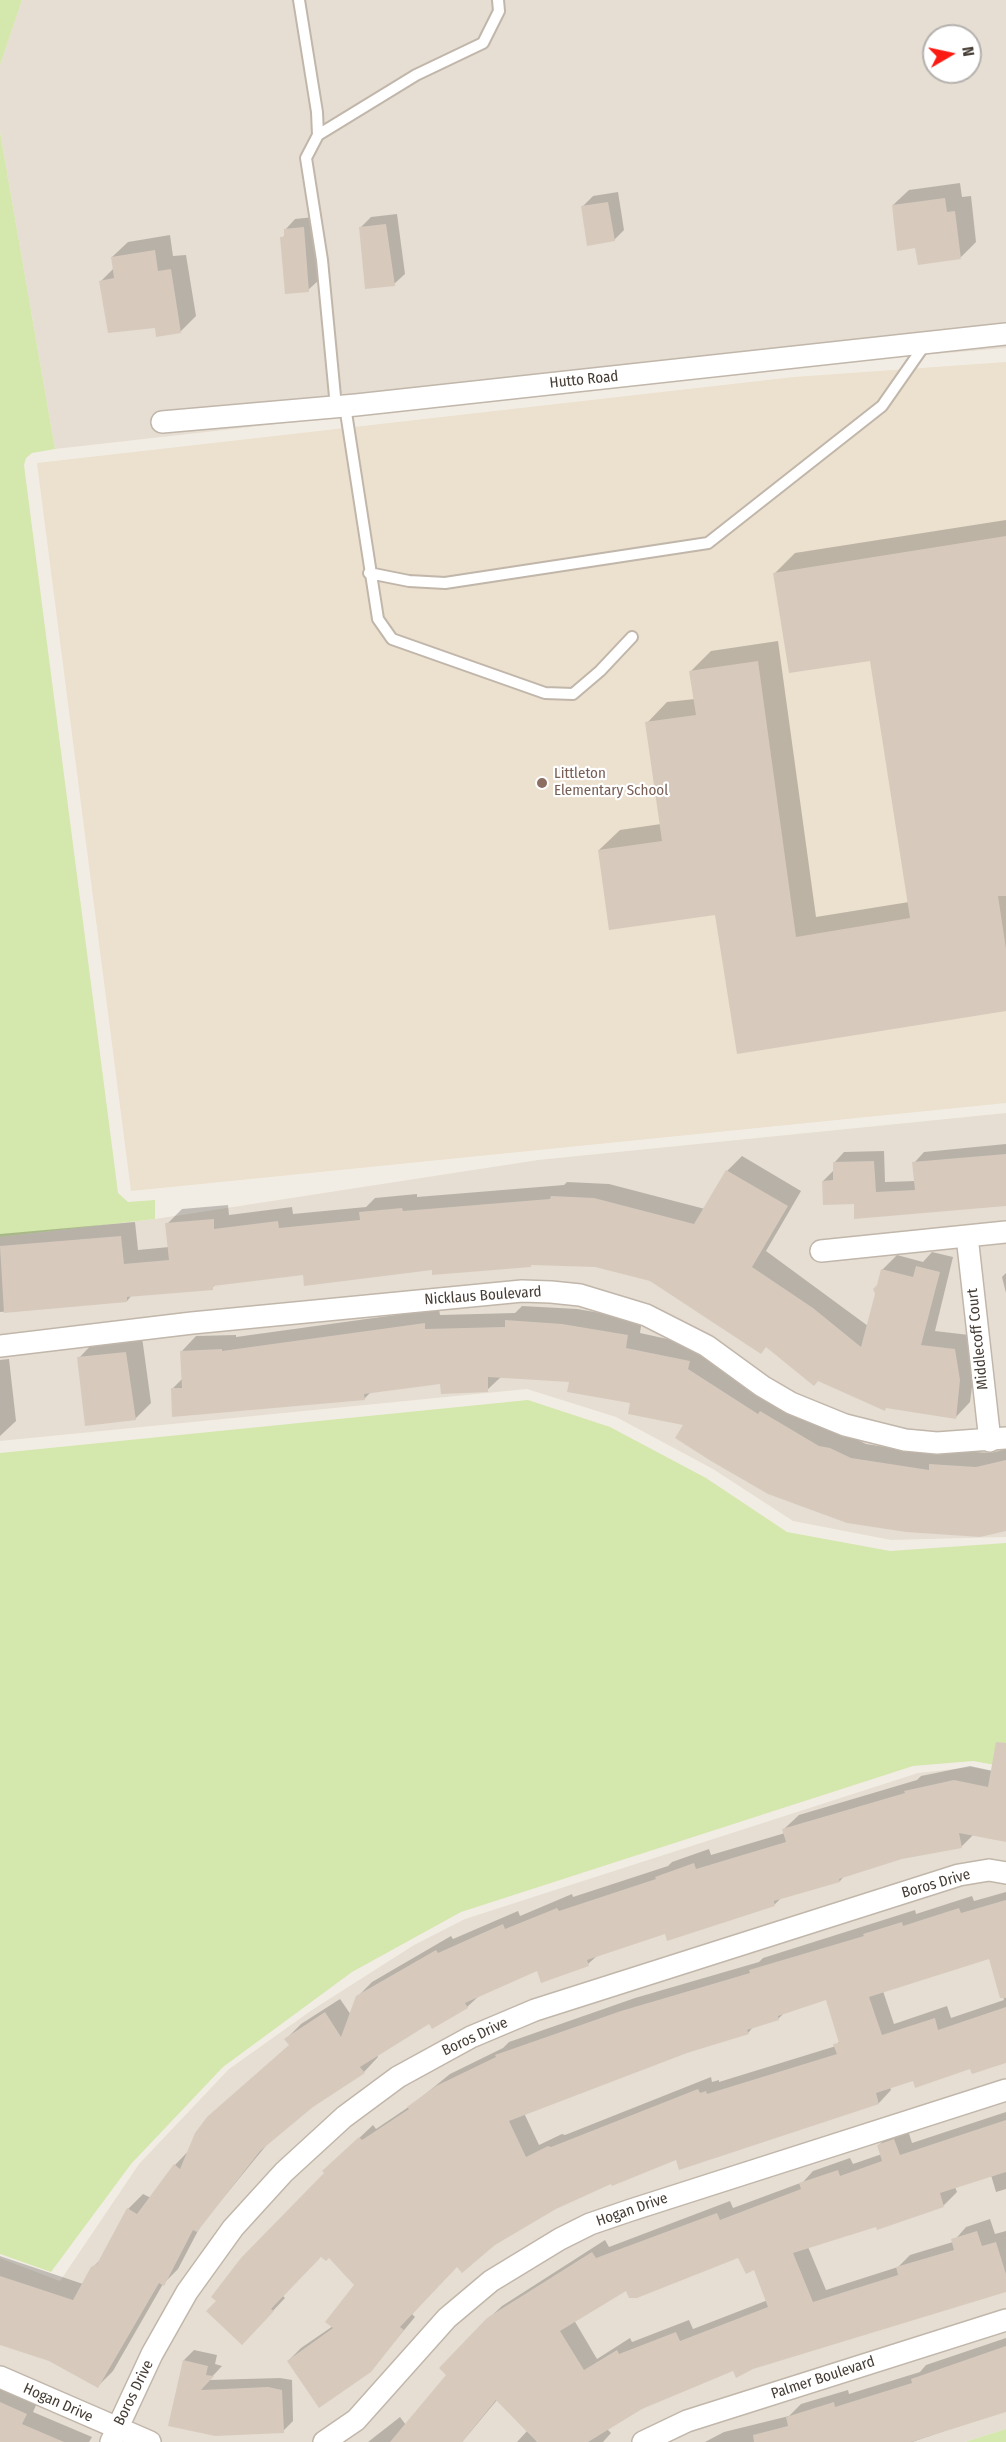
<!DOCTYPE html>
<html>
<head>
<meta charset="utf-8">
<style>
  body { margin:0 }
  #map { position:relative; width:1006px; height:2442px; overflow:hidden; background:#f2ede4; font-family:"Fira Sans Condensed",sans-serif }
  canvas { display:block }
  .north { position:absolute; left:922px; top:24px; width:60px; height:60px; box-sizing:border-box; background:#fff; border:2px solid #b5b1ae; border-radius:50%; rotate:81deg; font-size:16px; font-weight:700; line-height:24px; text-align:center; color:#453c34 }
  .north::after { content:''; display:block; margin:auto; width:21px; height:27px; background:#fc1b12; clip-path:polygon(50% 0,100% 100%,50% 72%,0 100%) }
</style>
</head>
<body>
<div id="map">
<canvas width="1006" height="2442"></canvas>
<div class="north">N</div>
</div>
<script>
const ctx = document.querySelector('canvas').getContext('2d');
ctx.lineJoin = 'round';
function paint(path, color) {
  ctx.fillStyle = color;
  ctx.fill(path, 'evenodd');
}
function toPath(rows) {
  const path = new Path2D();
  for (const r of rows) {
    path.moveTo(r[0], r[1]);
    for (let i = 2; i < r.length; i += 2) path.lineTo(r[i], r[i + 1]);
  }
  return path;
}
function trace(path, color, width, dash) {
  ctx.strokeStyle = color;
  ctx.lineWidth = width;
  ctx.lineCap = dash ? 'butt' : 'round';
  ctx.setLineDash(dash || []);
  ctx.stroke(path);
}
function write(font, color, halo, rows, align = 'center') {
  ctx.font = font + ' "Fira Sans Condensed",sans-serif';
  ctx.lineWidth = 4.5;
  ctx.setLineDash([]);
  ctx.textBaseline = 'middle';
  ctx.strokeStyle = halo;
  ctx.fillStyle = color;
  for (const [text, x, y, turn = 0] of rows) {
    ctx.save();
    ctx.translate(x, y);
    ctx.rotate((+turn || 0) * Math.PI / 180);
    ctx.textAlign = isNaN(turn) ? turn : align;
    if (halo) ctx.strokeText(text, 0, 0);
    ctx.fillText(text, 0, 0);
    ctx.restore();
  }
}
paint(toPath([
  [22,0,1006,0,1006,348,793,366,55,449,0,132,0,65],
  [934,36,970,36,970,72,934,72],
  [1006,1113,1006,1537,891,1540,793,1521,713,1469,616,1417,527,1389,0,1441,0,1237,155,1219,538,1160],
  [971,1767,1006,1774,1006,2429,965,2442,0,2442,0,2258,60,2281,139,2164,229,2069,312,2010,414,1945,465,1919,918,1773]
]), '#e6ded2');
paint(toPath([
  [1006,362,1006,1103,131,1191,37,463,794,377]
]), '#ece0ce');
paint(toPath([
  [0,0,22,0,0,65],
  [0,132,55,449,32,453,26,458,24,465,118,1193,128,1202,155,1200,155,1219,0,1237],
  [528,1400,610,1427,706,1478,787,1532,890,1551,1006,1543,1006,1767,973,1761,913,1766,461,1912,352,1972,223,2067,131,2164,51,2272,0,2254,0,1453],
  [1006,2429,1006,2442,965,2442]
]), '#d4e7ac');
paint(toPath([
  [960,183,962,197,971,196,976,242,961,257,916,247,893,205,909,190],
  [618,192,624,230,614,240,583,206,593,196],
  [397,214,405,274,394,284,360,228,371,217],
  [314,217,319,280,308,290,282,238,286,234,285,230,295,219],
  [170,235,173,256,186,255,196,316,180,332,156,326,101,281,114,268,112,257,128,242],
  [1006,520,1006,1009,716,914,599,850,620,830,661,824,647,723,667,702,695,699,691,671,711,651,778,641,816,917,909,902,871,659,774,574,795,553],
  [1006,1144,1006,1206,855,1202,823,1181,834,1170,834,1163,844,1152,884,1151,885,1182,915,1181,914,1163,924,1152],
  [742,1156,801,1191,766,1251,868,1326,882,1270,897,1255,923,1262,932,1252,953,1257,935,1331,969,1335,975,1364,970,1402,956,1417,767,1346,650,1280,595,1266,533,1263,304,1273,216,1284,212,1288,132,1295,127,1301,0,1312,0,1234,135,1222,138,1250,169,1247,167,1224,182,1209,228,1205,229,1215,292,1207,293,1214,366,1207,375,1198,417,1194,417,1197,564,1185,567,1182,609,1184,705,1209,727,1171],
  [1006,1273,1006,1293,1002,1277],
  [522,1306,577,1309,642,1320,640,1333,704,1347,738,1378,834,1432,846,1434,866,1444,940,1455,945,1450,991,1453,1006,1449,1006,1530,685,1424,571,1380,502,1376,487,1390,442,1382,372,1391,364,1399,174,1416,172,1389,183,1378,182,1351,196,1336,236,1335,236,1337,439,1309,440,1315,515,1313],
  [142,1337,151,1403,135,1419,79,1358,94,1342],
  [9,1359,16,1421,0,1436,0,1360],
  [1006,1764,1006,1838,974,1834,961,1847,902,1858,845,1875,840,1881,782,1897,775,1904,666,1933,598,1955,588,1964,538,1969,480,1995,467,2007,430,2022,377,2055,378,2057,364,2072,312,2106,269,2142,201,2225,178,2269,163,2284,113,2371,98,2386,50,2360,0,2343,0,2256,83,2284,92,2268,102,2258,128,2209,143,2194,151,2198,175,2165,290,2045,286,2039,301,2024,340,1999,351,2015,357,1997,372,1982,451,1936,453,1939,518,1911,520,1916,572,1894,573,1897,668,1866,672,1862,709,1849,711,1855,785,1833,784,1829,799,1815,917,1780,921,1776,970,1766,998,1772],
  [1006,1892,1006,2061,914,2079,890,2087,891,2090,879,2103,677,2159,612,2182,555,2208,458,2265,412,2314,415,2317,370,2371,288,2361,301,2348,333,2326,355,2285,329,2256,322,2255,283,2296,285,2298,255,2330,326,2173,337,2159,373,2125,376,2129,413,2104,450,2074,503,2048,509,2042,635,1998,759,1962,763,1958,915,1910,916,1914,972,1896,974,1901],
  [990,1957,1004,2000,951,2018,947,2006,894,2024,883,1991],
  [827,1998,840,2040,836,2046,719,2082,719,2080,712,2082,711,2077,565,2135,562,2134,539,2145,524,2113,687,2052,748,2033,754,2026,778,2019,785,2012],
  [1006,2112,1006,2189,996,2192,991,2175,955,2187,957,2192,944,2205,878,2228,877,2225,808,2247,826,2290,898,2267,910,2255,953,2242,966,2227,990,2219,995,2234,1006,2231,1006,2290,734,2369,642,2407,607,2429,611,2433,603,2442,517,2442,528,2430,497,2400,462,2442,368,2442,400,2417,406,2425,448,2375,488,2319,502,2306,605,2240,609,2247,730,2201,733,2208,803,2182,813,2171,850,2158,853,2164,882,2154,879,2145,892,2132,907,2127,912,2143],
  [738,2256,755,2268,768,2300,693,2329,689,2320,632,2342,630,2338,597,2359,574,2320,627,2289],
  [1006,2338,1006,2410,912,2442,705,2442,724,2432,789,2416,801,2404,848,2390,849,2394,920,2372,926,2365],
  [194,2350,217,2355,215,2364,222,2366,209,2380,280,2378,292,2380,293,2421,283,2431,215,2434,184,2360],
  [0,2385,38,2401,33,2412,92,2437,89,2442,0,2442]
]), '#0003');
paint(toPath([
  [945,198,947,212,955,211,961,259,918,265,915,248,897,251,892,205],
  [608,202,615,241,587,246,581,206],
  [386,224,395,286,365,289,359,227],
  [304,227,309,292,285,294,280,237,284,237,284,229],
  [155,250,158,271,171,269,181,333,156,337,155,328,108,333,99,281,114,278,111,257],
  [1006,536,1006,896,998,896,1006,949,1006,1011,737,1054,715,915,609,930,598,850,662,841,645,722,696,715,689,671,758,661,796,937,910,918,870,661,789,673,773,573],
  [1006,1154,1006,1206,854,1219,854,1204,823,1205,822,1181,833,1180,833,1162,874,1161,876,1192,915,1190,912,1162],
  [726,1170,788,1206,752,1267,813,1308,861,1347,875,1294,873,1289,877,1285,881,1269,913,1277,916,1266,940,1272,921,1345,955,1349,960,1380,956,1419,886,1408,885,1411,818,1381,814,1386,766,1347,761,1354,650,1281,595,1267,531,1265,531,1267,432,1275,432,1270,304,1286,303,1275,213,1286,213,1290,127,1297,127,1302,4,1313,0,1246,121,1236,124,1264,169,1260,165,1223,214,1219,214,1229,278,1221,279,1228,360,1220,359,1212,402,1208,403,1211,550,1199,551,1196,594,1198,694,1224],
  [505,1320,562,1324,628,1335,626,1348,690,1361,688,1369,758,1414,760,1411,819,1446,830,1448,851,1458,929,1470,929,1464,976,1467,1006,1460,1006,1531,980,1537,906,1532,847,1523,768,1494,711,1461,675,1438,683,1425,628,1414,630,1403,567,1392,569,1382,488,1377,488,1392,441,1394,440,1384,364,1394,365,1400,172,1417,171,1388,182,1388,180,1351,222,1349,222,1351,425,1323,425,1329,505,1327],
  [126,1352,136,1420,85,1426,77,1357],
  [996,1742,1006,1743,1006,1842,959,1833,962,1848,902,1859,839,1879,840,1882,774,1901,775,1906,667,1941,665,1934,587,1960,589,1966,541,1983,537,1971,465,2003,468,2008,432,2029,429,2024,360,2067,365,2073,313,2107,260,2151,197,2232,193,2230,164,2286,159,2283,98,2388,49,2361,0,2345,0,2276,73,2300,91,2267,97,2264,127,2208,137,2214,174,2164,180,2169,195,2133,207,2117,289,2045,284,2039,325,2012,341,2037,356,1996,436,1950,438,1953,503,1924,505,1929,557,1908,559,1911,656,1879,655,1877,694,1863,696,1869,786,1842,782,1829,905,1793,904,1791,954,1780,988,1787],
  [1006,1900,1006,1998,1000,1998,989,1959,869,1997,882,2035,935,2018,938,2030,1006,2007,1006,2063,972,2074,970,2069,915,2088,913,2081,876,2093,879,2104,679,2170,676,2160,612,2186,611,2184,556,2209,495,2245,462,2273,457,2267,400,2327,404,2330,371,2372,319,2408,287,2361,333,2328,325,2322,354,2285,329,2258,326,2261,321,2257,271,2309,274,2311,242,2345,206,2311,216,2301,211,2297,241,2258,324,2173,322,2171,359,2137,362,2140,409,2109,407,2107,436,2086,496,2057,495,2055,621,2011,750,1973,749,1970,864,1936,863,1934,902,1922,903,1926,959,1908,961,1913],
  [826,2000,839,2043,833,2044,837,2054,707,2094,706,2091,700,2093,698,2089,551,2147,548,2146,526,2157,509,2121,687,2053,749,2034,747,2030,779,2020,778,2016],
  [1006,2120,1006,2172,940,2193,944,2207,877,2230,876,2227,793,2253,813,2302,898,2275,896,2267,954,2250,951,2239,977,2231,982,2246,996,2242,1006,2274,1006,2292,753,2369,736,2378,733,2371,642,2409,588,2442,537,2442,496,2400,462,2442,390,2442,446,2375,439,2368,487,2318,592,2252,596,2258,717,2213,720,2220,801,2189,799,2183,838,2170,840,2176,882,2161,877,2145,894,2139,900,2155],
  [738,2258,746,2274,754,2270,768,2307,680,2341,676,2332,619,2354,617,2350,584,2370,560,2331,626,2291,629,2298,637,2298],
  [1006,2346,1006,2412,911,2442,754,2442,753,2435,788,2426,786,2417,834,2402,835,2407,912,2383,911,2379],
  [183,2360,208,2366,206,2375,214,2376,201,2390,268,2387,282,2390,284,2433,215,2436,168,2426],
  [0,2402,27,2414,22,2424,64,2442,0,2442]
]), '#d7cabd');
const lane = toPath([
  [299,0,317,112,318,135,306,158,322,260,336,407],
  [318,135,416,75,483,43,499,11,498,0],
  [345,406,378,619,392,639,545,693,573,694,600,671,632,637],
  [369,573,409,581,445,583,708,543,882,406,926,343]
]);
const street = toPath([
  [162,422,356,405,1006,334],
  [967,1236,990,1441],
  [821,1251,1006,1232],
  [0,1346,192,1323,522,1291,551,1292,580,1295,646,1315,707,1346,762,1386,791,1403,845,1425,905,1440,937,1443,1006,1438],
  [0,2377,150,2442],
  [111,2442,152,2354,187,2292,233,2228,284,2172,344,2117,398,2077,471,2037,535,2010,959,1875,989,1870,1006,1873],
  [324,2442,356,2420,447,2318,491,2281,560,2239,590,2224,631,2210,1006,2090],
  [643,2442,687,2421,1006,2320]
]);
trace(lane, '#c1b6aa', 14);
trace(street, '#c1b6aa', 24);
trace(lane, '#fff', 10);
trace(street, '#fff', 21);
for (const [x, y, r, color] of [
  [542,783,6,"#8d6e63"]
]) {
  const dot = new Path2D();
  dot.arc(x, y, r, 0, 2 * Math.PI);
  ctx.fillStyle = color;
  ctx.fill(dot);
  trace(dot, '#fff', 2);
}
write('15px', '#453c34', '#fff', [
  ["Hutto Road",584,380,-6],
  ["Nicklaus Boulevard",483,1296,-4],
  ["Middlecoff Court",978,1339,-96],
  ["Boros Drive",936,1884,-16],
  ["Boros Drive",475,2037,-25],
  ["Hogan Drive",632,2210,-19],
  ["Palmer Boulevard",823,2378,-18],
  ["Boros Drive",134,2393,-64],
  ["Hogan Drive",58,2403,24]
]);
write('15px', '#785e54', '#fff', [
  ["Littleton",554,774],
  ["Elementary School",554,791]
], 'left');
</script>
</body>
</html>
